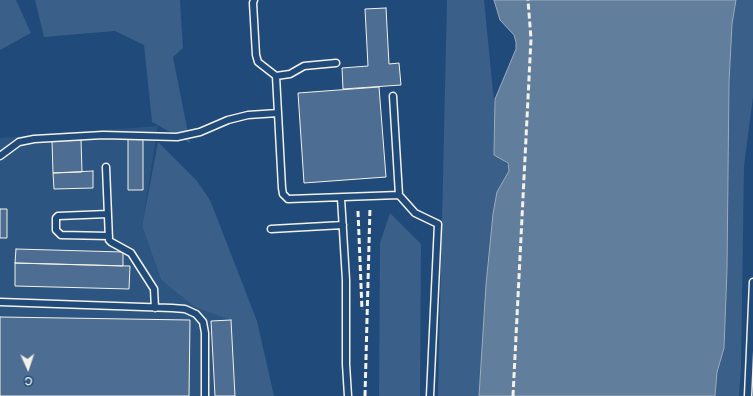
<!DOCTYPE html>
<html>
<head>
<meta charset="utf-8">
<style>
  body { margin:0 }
  #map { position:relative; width:753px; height:396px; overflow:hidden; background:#1f4a7a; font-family:"Balsamiq Sans",sans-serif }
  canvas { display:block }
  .north { position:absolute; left:8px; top:348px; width:40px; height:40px; -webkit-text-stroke:3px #1f4a7a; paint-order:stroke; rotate:177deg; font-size:11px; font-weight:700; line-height:16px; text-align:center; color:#f4f1e8 }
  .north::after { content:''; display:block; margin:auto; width:14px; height:18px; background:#f4f1e8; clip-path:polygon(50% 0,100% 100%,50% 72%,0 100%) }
</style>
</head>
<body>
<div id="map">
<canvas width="753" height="396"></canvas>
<div class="north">С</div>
</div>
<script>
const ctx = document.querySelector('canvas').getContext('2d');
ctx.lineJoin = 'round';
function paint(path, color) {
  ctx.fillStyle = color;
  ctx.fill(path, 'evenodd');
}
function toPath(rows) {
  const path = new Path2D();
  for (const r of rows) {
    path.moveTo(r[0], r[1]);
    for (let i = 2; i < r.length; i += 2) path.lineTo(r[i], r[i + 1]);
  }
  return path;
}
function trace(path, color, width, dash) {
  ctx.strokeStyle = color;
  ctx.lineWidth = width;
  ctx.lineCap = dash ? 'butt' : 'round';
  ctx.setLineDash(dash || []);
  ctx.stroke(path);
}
paint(toPath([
  [158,126,142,226,161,281,233,318,237,396,0,396,0,138]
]), '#2d5581');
paint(toPath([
  [0,0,16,0,31,33,0,50],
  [35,0,180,0,183,48,173,57,190,143,152,122,144,45,115,31,44,37],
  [447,0,484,0,495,112,494,155,503,160,509,167,508,175,497,192,479,396,438,396],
  [736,0,753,0,753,97,744,166,741,368,739,396,715,396,717,372,724,348,727,269,729,82,732,24],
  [158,142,197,181,210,200,257,321,274,396,235,396,231,320,195,307,161,280,142,226],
  [390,213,421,244,420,396,379,396,380,243]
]), '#3a5f88');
const water = toPath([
  [494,0,736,0,732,24,729,82,727,269,724,348,717,372,715,396,479,396,486,285,493,214,497,192,509,171,508,163,494,155,495,99,516,49,516,42,514,35,500,20,494,0]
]);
paint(water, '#627e9d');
trace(water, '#9cacbb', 1);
const building = toPath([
  [386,8,389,64,399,63,401,85,343,89,342,68,368,66,365,9,386,8],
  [379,87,386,177,304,183,298,93,379,87],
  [128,137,143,137,143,190,128,190,128,137],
  [81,140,82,172,53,173,52,141,81,140],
  [93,171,93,188,54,189,53,173,93,171],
  [0,209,7,209,7,238,0,238,0,209],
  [16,249,123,252,123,266,15,263,16,249],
  [15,263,130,266,129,289,15,286,15,263],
  [0,317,190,320,189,396,0,396,0,317],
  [231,320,235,396,215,396,211,321,231,320]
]);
paint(building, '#4d6e92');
trace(building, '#f4f1e8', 1);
const service = toPath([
  [254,0,253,3,256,55,258,62,276,76,282,188,283,194,288,199,399,195,393,96],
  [276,76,290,74,304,66,336,63],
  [0,156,19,142,34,139,103,135,177,137,200,132,228,120,248,115,278,113],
  [106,167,109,240,111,242,131,253,154,289,155,308],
  [399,195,415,213,438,224,430,396],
  [341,198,346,280,346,364,348,396],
  [108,214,58,216,56,218,56,230,61,235,109,236],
  [271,229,343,225],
  [0,302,172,308,185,309,196,314,203,322,205,333,205,396],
  [748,396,753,282]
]);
trace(service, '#f4f1e8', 9);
trace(service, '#1f4a7a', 6);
trace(toPath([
  [358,211,362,310],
  [365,396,370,207],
  [513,396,531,39,528,0]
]), '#f4f1e8', 3, [6, 3]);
</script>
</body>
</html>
